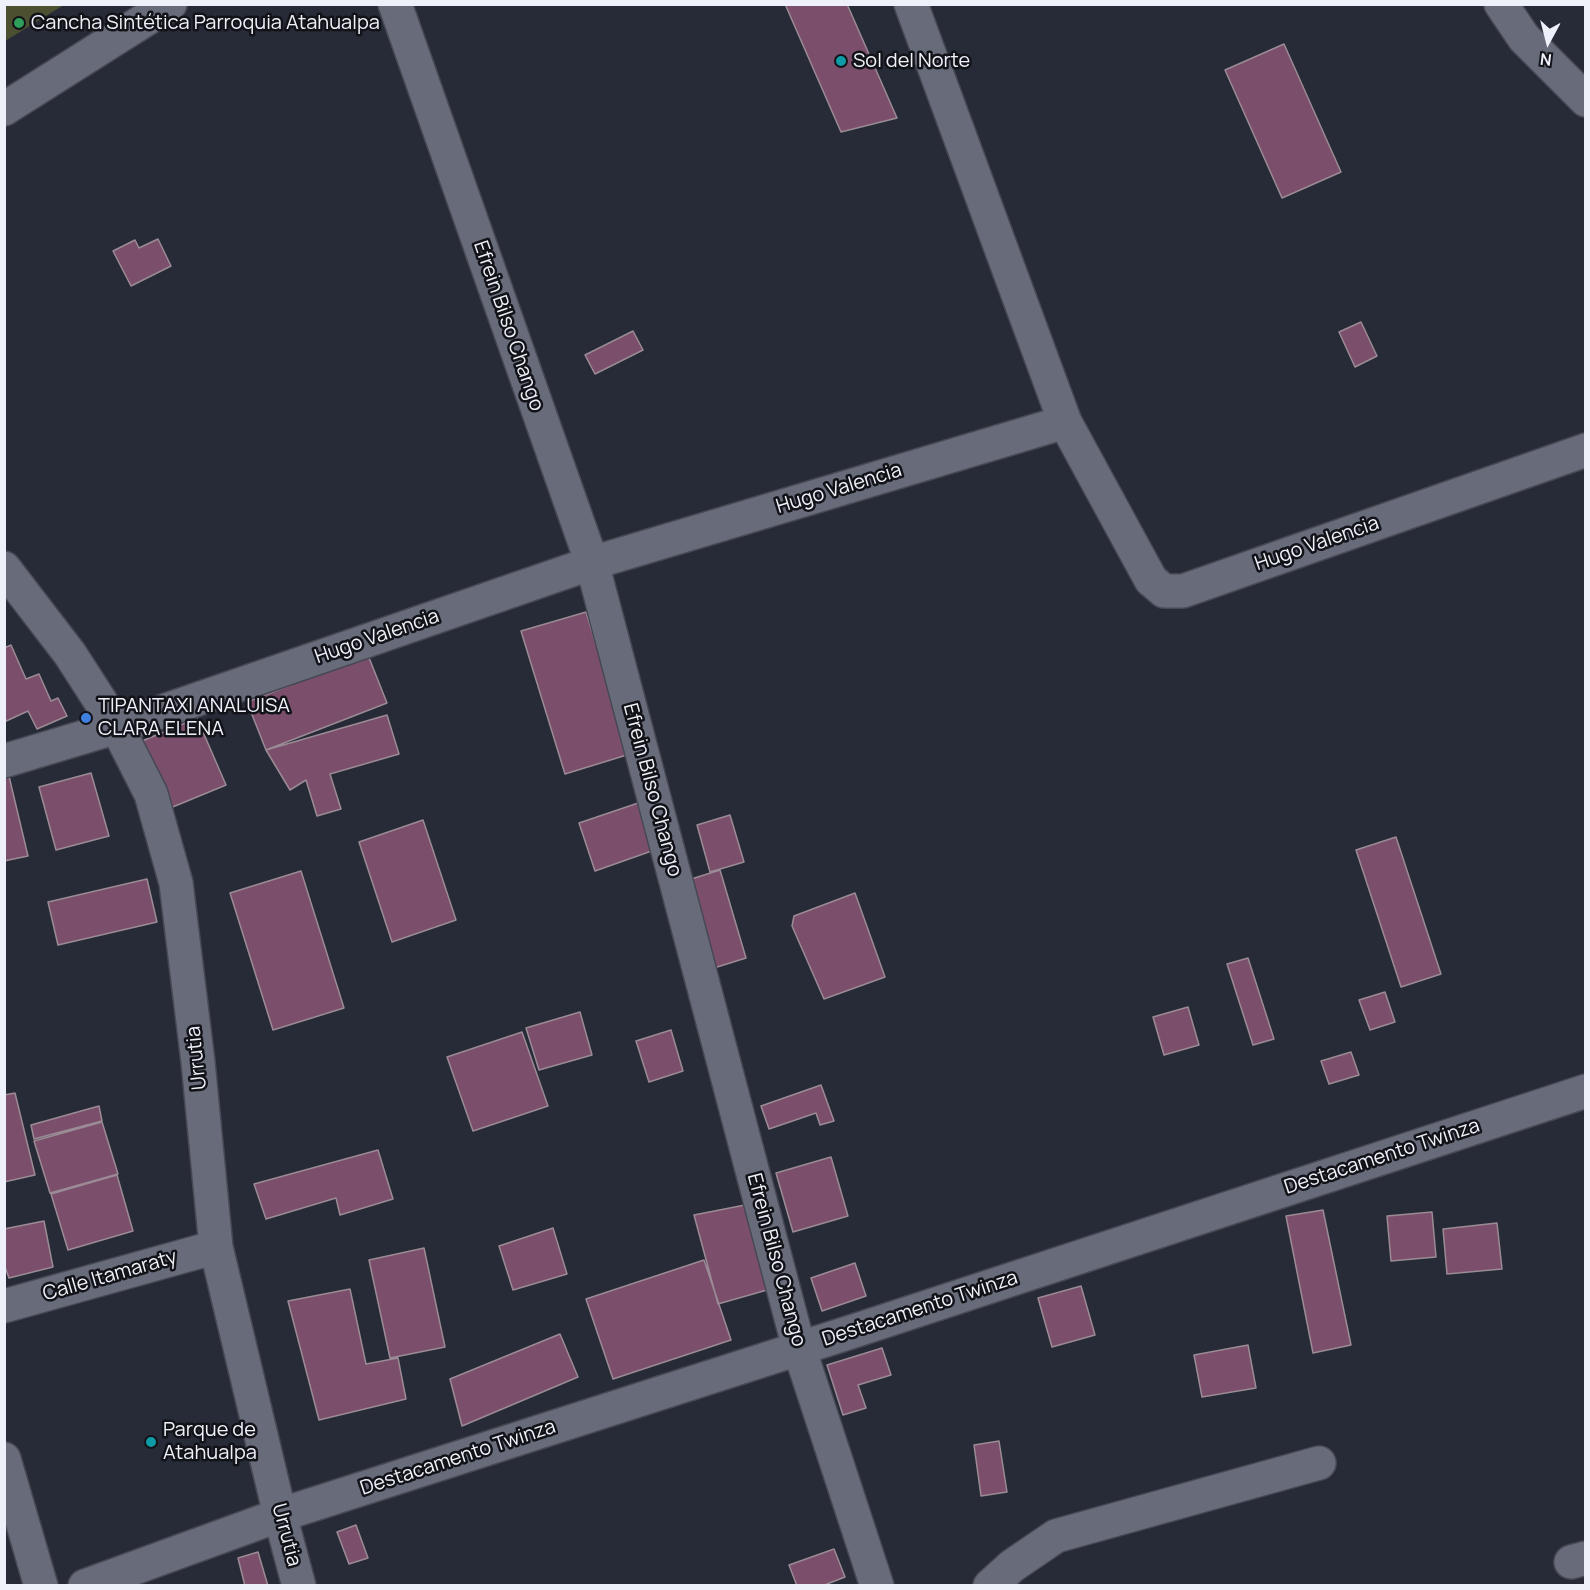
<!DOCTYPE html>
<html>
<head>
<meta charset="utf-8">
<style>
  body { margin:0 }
  #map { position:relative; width:1590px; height:1590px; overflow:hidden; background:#272b37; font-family:Manrope,sans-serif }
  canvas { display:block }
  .frame { position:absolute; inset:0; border:6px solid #eff1fa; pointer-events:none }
  .north { position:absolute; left:1518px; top:12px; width:60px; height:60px; -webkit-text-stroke:4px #121319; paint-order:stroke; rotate:187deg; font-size:16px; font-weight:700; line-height:24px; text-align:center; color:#eff1fa }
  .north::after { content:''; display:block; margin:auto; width:21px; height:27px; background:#eff1fa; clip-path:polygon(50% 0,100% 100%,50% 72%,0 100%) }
</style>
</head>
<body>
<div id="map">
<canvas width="1590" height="1590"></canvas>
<div class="frame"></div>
<div class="north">N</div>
</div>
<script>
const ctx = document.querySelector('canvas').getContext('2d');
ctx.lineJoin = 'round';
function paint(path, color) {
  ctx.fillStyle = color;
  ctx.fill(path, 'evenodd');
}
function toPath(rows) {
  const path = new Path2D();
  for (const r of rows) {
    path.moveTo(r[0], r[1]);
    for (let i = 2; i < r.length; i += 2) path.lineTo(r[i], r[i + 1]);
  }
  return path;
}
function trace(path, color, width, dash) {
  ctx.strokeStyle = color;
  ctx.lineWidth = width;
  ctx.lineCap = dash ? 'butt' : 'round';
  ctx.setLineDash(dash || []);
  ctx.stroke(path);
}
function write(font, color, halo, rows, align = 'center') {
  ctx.font = font + ' Manrope,sans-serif';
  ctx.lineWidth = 5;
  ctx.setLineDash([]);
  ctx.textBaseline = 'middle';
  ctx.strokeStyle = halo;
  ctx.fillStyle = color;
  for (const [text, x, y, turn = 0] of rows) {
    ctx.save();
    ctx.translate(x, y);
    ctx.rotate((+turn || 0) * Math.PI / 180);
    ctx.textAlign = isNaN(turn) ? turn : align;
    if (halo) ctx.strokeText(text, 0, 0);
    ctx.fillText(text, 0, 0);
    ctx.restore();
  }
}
paint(toPath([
  [5,4,64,4,64,5,5,41]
]), '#4c5031');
const building = toPath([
  [785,4,847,4,897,118,841,132,785,4],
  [1284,44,1341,172,1282,198,1225,70,1284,44],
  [158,239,171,266,131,286,113,251,135,240,139,248,158,239],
  [1361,322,1377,356,1355,367,1339,332,1361,322],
  [633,331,643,350,595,374,585,355,633,331],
  [586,612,630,754,565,774,521,631,586,612],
  [11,645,26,679,39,674,51,701,58,698,67,716,37,729,28,711,4,722,4,648,11,645],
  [368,655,387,703,266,750,247,702,368,655],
  [387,715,399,754,330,774,341,809,317,816,306,780,290,790,266,750,387,715],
  [197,718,226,785,163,811,135,744,197,718],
  [4,772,8,772,28,856,4,861,4,772],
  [91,773,109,836,56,850,39,787,91,773],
  [647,800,663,847,595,871,579,823,647,800],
  [730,815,744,862,710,872,697,825,730,815],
  [423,820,456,920,392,942,359,842,423,820],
  [1396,837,1441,974,1401,987,1356,850,1396,837],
  [720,870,746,958,714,968,688,880,720,870],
  [301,871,344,1008,273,1030,230,893,301,871],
  [147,879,157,922,58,945,48,902,147,879],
  [855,893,885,977,824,999,792,926,794,916,855,893],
  [1248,958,1274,1039,1253,1045,1227,964,1248,958],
  [1385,992,1395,1022,1370,1030,1359,1000,1385,992],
  [1188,1007,1199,1045,1164,1055,1153,1017,1188,1007],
  [580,1012,592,1055,539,1070,526,1028,580,1012],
  [671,1030,683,1071,649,1082,636,1041,671,1030],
  [522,1032,548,1106,473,1131,447,1057,522,1032],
  [1351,1052,1359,1075,1329,1084,1321,1061,1351,1052],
  [821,1085,834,1121,820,1125,816,1113,769,1129,761,1106,821,1085],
  [15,1093,35,1175,4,1182,4,1095,15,1093],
  [99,1106,102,1121,34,1139,31,1125,99,1106],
  [102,1122,118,1174,50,1193,34,1141,102,1122],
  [378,1150,393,1199,340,1215,336,1198,266,1219,254,1184,378,1150],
  [831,1157,848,1216,793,1232,776,1173,831,1157],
  [117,1175,133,1231,68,1250,51,1194,117,1175],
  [750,1204,767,1290,718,1304,694,1215,750,1204],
  [1323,1210,1351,1345,1313,1353,1286,1216,1323,1210],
  [1432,1212,1436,1257,1391,1261,1387,1216,1432,1212],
  [44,1221,53,1267,9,1278,4,1264,4,1229,44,1221],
  [1497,1223,1502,1269,1447,1274,1443,1229,1497,1223],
  [553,1228,567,1274,513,1290,499,1246,553,1228],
  [424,1248,445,1347,390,1358,369,1260,424,1248],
  [704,1260,731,1340,613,1379,586,1299,704,1260],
  [855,1263,866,1296,822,1311,811,1278,855,1263],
  [1081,1286,1095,1335,1052,1347,1038,1298,1081,1286],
  [350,1289,366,1364,398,1358,406,1399,319,1420,288,1301,350,1289],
  [560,1334,578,1377,462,1426,450,1379,560,1334],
  [1248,1345,1256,1388,1202,1397,1194,1355,1248,1345],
  [882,1348,891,1375,858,1385,866,1408,843,1415,827,1365,882,1348],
  [999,1441,1007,1492,981,1496,974,1445,999,1441],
  [356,1525,368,1558,349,1564,337,1532,356,1525],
  [834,1549,845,1577,822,1586,797,1586,789,1565,834,1549],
  [258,1552,268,1586,245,1586,238,1558,258,1552]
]);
paint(building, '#7b4f6c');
trace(building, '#9b8b95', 1.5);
const minor = toPath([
  [395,4,592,563,799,1348,877,1586],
  [911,4,1065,422],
  [1501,4,1524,38,1586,100],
  [4,109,170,4],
  [4,568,70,654,117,727,151,794,176,883,198,1062,216,1247,280,1515,299,1586],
  [4,761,117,727,592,563,1065,422,1151,580,1164,591,1183,591,1586,450],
  [4,1306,216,1247],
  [4,1459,41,1586],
  [1571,1562,1586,1558],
  [85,1586,280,1515,857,1330,1586,1091],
  [990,1586,1012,1566,1056,1536,1319,1463]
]);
trace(minor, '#464853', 36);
trace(minor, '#686c7a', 33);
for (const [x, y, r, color] of [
  [19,23,6,"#2e9e5b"],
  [841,61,6,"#0f9aa8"],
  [86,718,6,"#3f7fe0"],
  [151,1442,6,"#0f9aa8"]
]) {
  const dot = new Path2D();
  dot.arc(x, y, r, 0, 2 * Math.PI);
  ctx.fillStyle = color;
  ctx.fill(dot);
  trace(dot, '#121319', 2);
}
write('20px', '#eff1fa', '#121319', [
  ["Cancha Sintética Parroquia Atahualpa",31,23],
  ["Sol del Norte",853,61],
  ["TIPANTAXI ANALUISA",98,706],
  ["CLARA ELENA",98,729],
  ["Parque de",163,1430],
  ["Atahualpa",163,1453]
], 'left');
write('20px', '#eff1fa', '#121319', [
  ["Efrein Bilso Chango",508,326,71],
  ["Hugo Valencia",839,489,-17],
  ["Hugo Valencia",1317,544,-19],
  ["Hugo Valencia",377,637,-19],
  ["Efrein Bilso Chango",652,790,75],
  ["Urrutia",197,1058,-96],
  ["Destacamento Twinza",1382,1157,-18],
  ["Efrein Bilso Chango",776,1260,75],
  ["Calle Itamaraty",110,1276,-16],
  ["Destacamento Twinza",920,1309,-18],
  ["Destacamento Twinza",458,1458,-18],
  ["Urrutia",286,1535,75]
]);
</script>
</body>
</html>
